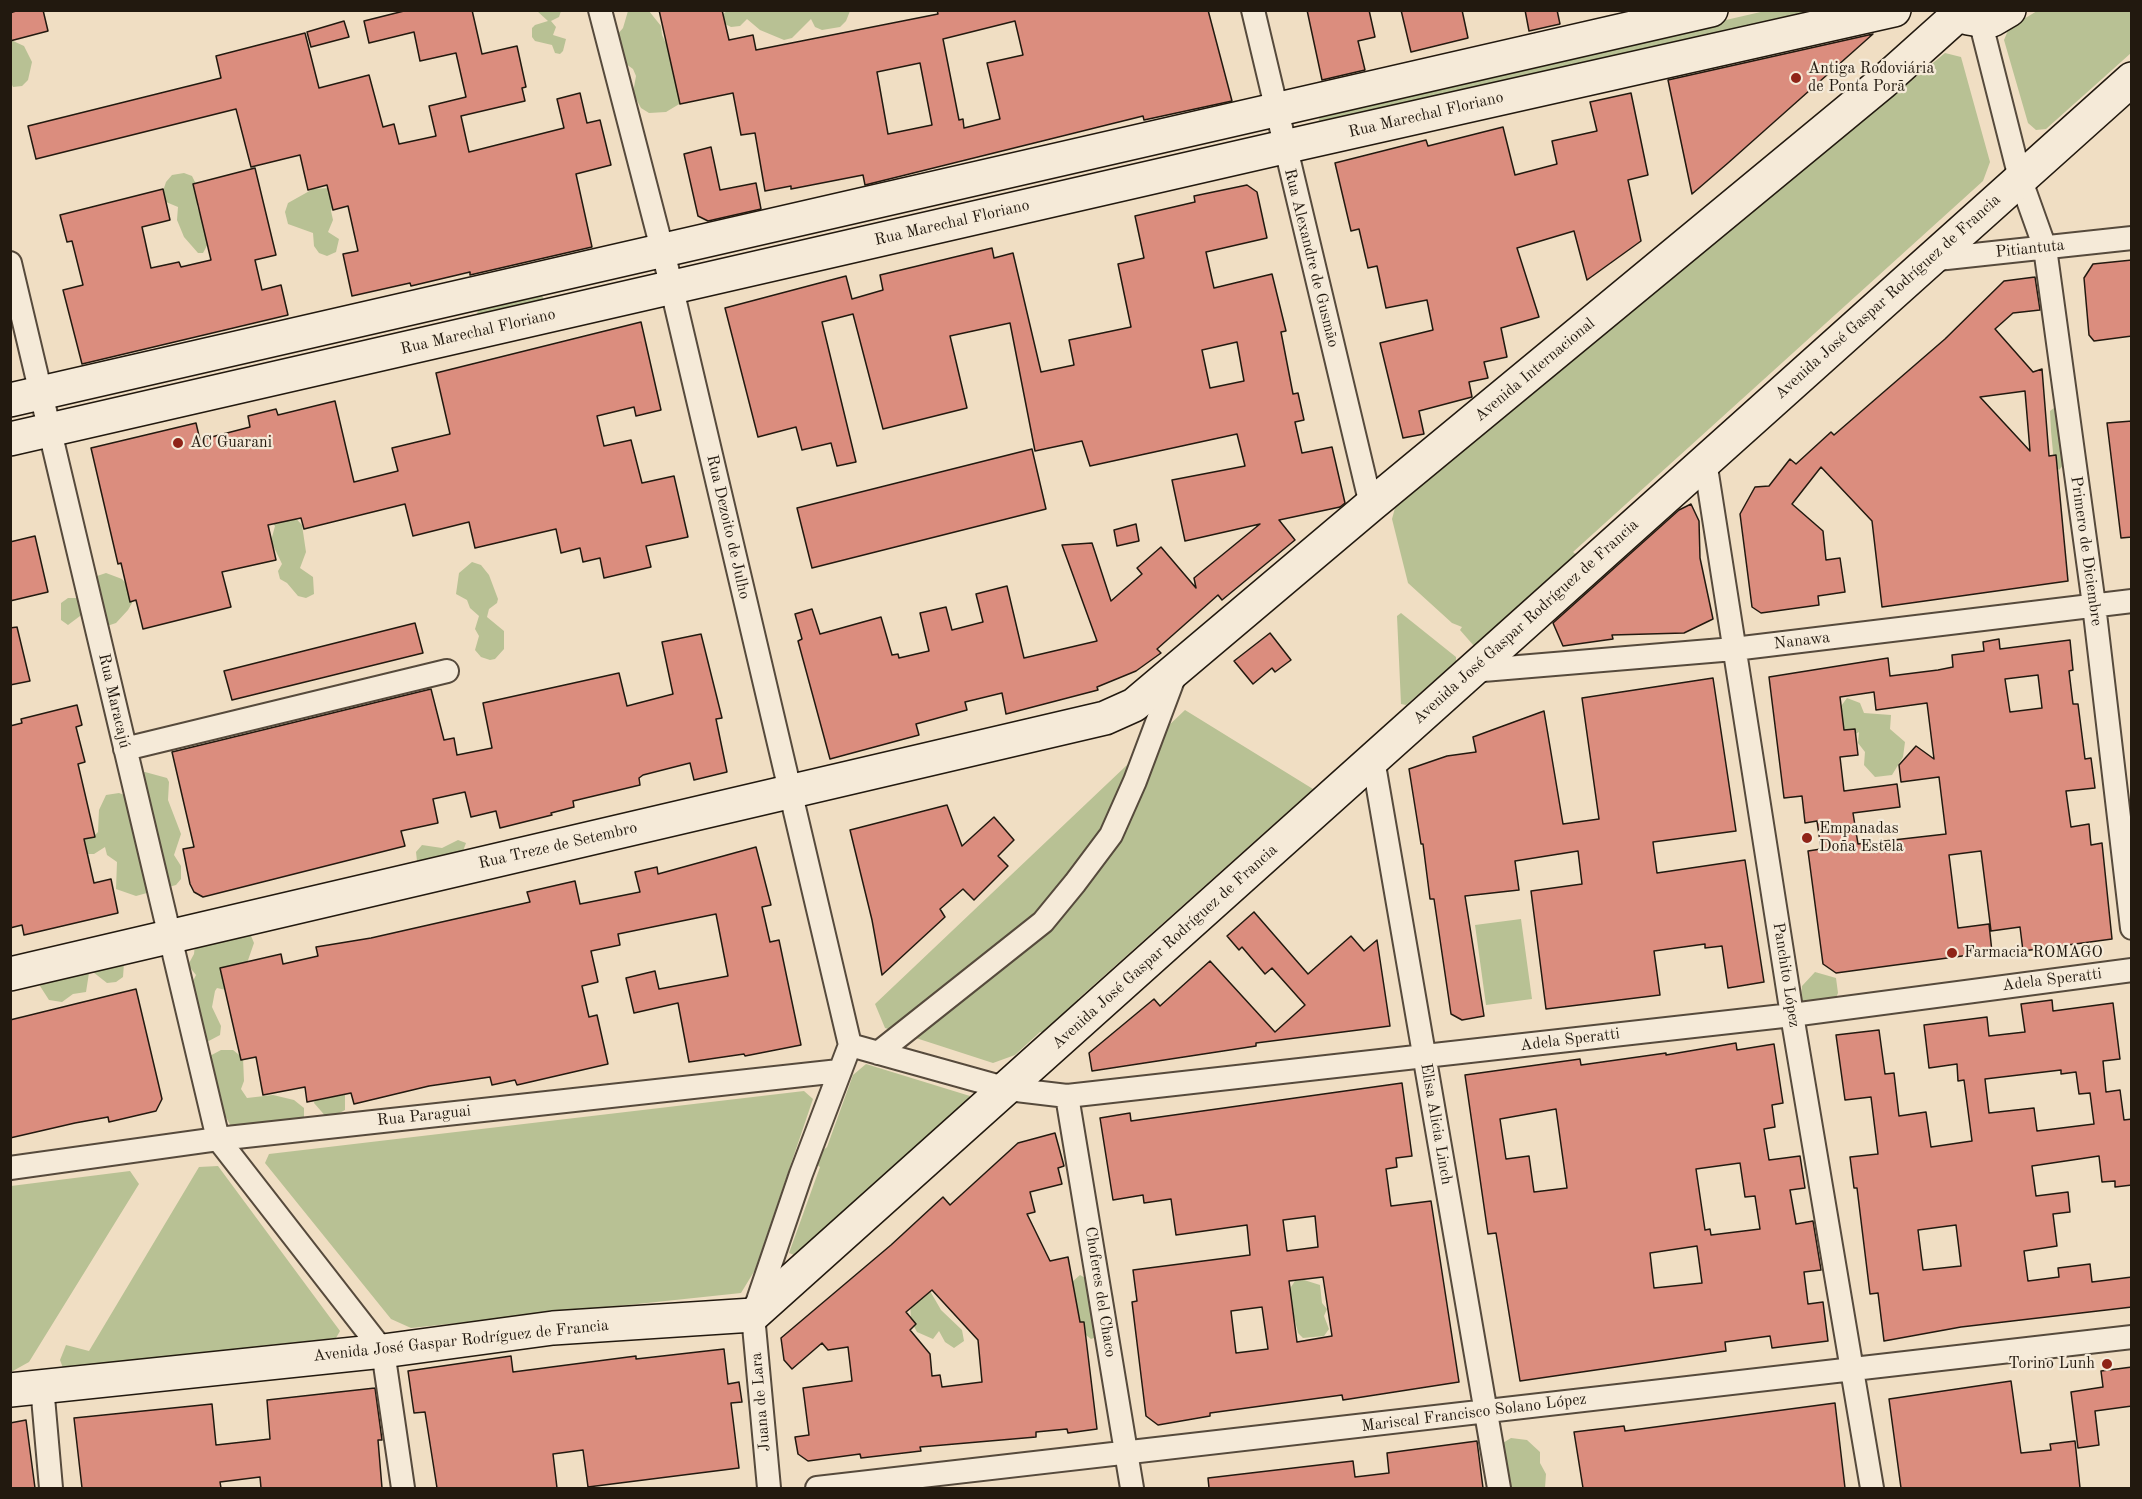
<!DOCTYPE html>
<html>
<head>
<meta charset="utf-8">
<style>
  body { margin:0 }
  #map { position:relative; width:2142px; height:1499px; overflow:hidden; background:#f0dec3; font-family:"Old Standard TT",serif }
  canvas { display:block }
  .frame { position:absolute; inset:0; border:12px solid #22190f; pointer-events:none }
</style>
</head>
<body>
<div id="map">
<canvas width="2142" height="1499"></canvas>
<div class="frame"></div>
</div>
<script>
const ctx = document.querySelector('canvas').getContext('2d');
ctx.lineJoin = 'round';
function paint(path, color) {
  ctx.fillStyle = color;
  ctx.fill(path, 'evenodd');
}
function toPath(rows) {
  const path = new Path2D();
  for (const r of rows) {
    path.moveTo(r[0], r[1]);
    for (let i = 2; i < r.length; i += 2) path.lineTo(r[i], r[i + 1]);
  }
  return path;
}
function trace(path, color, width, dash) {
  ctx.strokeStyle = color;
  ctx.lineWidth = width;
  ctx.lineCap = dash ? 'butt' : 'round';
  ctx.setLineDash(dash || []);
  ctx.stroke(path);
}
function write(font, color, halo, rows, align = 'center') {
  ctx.font = font + ' "Old Standard TT",serif';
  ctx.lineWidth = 4.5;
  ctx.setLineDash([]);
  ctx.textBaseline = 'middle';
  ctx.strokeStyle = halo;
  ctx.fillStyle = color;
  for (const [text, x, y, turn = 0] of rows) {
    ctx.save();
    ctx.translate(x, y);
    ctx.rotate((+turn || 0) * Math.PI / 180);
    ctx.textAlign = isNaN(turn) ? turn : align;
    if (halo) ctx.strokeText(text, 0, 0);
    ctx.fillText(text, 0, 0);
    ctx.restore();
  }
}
paint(toPath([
  [728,10,850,11,846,21,840,27,822,30,815,27,811,19,792,38,784,40,760,30,747,19,740,26,731,27,723,23,722,15],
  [537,11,561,11,559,17,551,21,556,27,553,35,566,39,563,51,560,54,555,53,552,45,535,41,532,37,532,28,535,25,548,21],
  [628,11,649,11,661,26,662,35,673,58,681,103,666,112,649,113,641,108,633,93,636,76,633,69,619,59,617,35,623,28],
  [1765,11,1823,11,1318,123,1321,113],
  [2037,11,2131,11,2131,53,2046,129,2036,130,2028,123,2004,40,2009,28],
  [11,40,24,46,32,62,28,80,22,86,13,87,11,83],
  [1945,53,1961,57,1990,162,1983,181,1573,552,1581,559,1492,653,1474,646,1460,630,1462,627,1452,623,1408,583,1392,519,1395,508],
  [184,173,192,176,198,188,197,206,209,242,203,253,198,253,184,237,177,220,178,207,166,202,162,194,166,182,172,175],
  [328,188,332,190,335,198,331,211,333,220,328,232,339,239,336,252,327,256,319,253,314,246,313,233,288,224,285,212,288,203,313,189],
  [540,289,544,301,477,316,478,308],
  [2054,408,2065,463,2059,470,2054,463,2051,431,2050,411],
  [290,512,302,525,306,552,300,568,313,577,314,594,306,598,298,596,287,583,280,579,278,571,282,564,271,541,275,526,270,520],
  [472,562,481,565,489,575,498,599,497,603,489,609,487,617,504,631,504,649,495,659,490,660,481,657,475,650,479,636,475,629,479,616,470,608,467,600,456,594,459,573],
  [106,573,122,579,128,586,132,603,128,610,116,623,107,626,88,610,68,625,61,620,61,603,68,598,85,598,97,576],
  [1401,613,1456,657,1456,662,1406,705,1401,704,1397,616],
  [1847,698,1860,703,1864,713,1891,715,1890,729,1905,742,1903,757,1892,775,1875,777,1864,765,1865,752,1858,743,1859,732,1844,740,1836,713],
  [1185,710,1313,789,1078,999,1080,1013,1058,1037,1040,1032,1015,1055,993,1063,885,1028,875,1004],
  [145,772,167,778,169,782,168,800,181,834,174,855,181,866,181,879,176,885,136,896,116,889,117,862,107,855,105,847,94,854,86,854,80,836,95,835,98,832,99,810,106,795,119,793,130,797,137,775],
  [458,840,466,843,463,851,466,854,418,870,416,852,422,845,442,848],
  [1521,919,1532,999,1486,1005,1475,925],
  [249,931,254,943,246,966,226,990,217,988,215,991,212,1007,221,1026,220,1035,205,1043,190,987,196,975,188,965,194,954,195,944],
  [124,963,123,977,116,982,107,983,93,972,89,973,86,992,73,994,62,1002,49,1000,40,986,40,982],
  [1815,972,1836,978,1838,993,1833,1005,1800,1006,1802,986],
  [221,1050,233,1050,243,1058,244,1081,241,1089,247,1098,273,1095,294,1100,304,1108,304,1121,233,1130,222,1110,220,1098,206,1058],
  [866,1064,970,1096,969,1102,794,1255,789,1253,820,1167,817,1165,821,1152,827,1147,853,1075],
  [319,1087,345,1092,345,1110,328,1119,314,1103],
  [804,1091,813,1099,755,1270,741,1293,411,1328,391,1319,265,1163,269,1154],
  [218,1166,340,1331,336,1338,253,1347,251,1358,63,1368,60,1360,66,1345,89,1351,199,1167],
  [130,1171,139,1184,29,1362,11,1372,11,1186],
  [1080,1275,1113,1294,1116,1318,1100,1336,1091,1339,1068,1321,1072,1282],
  [1304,1280,1320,1285,1322,1303,1327,1309,1324,1316,1329,1329,1324,1336,1303,1338,1298,1333,1291,1304,1291,1287,1295,1281],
  [926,1284,941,1310,962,1330,964,1341,954,1348,945,1342,939,1331,933,1339,917,1332,911,1321,910,1301],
  [1511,1438,1527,1440,1540,1452,1540,1463,1546,1474,1545,1488,1505,1488,1498,1446]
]), '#b8c194');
const building = toPath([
  [19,10,43,10,48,31,10,41,10,13,19,10],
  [408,10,472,10,482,54,517,46,526,87,522,88,525,101,461,116,469,152,564,128,557,99,580,93,587,123,600,120,611,165,576,174,592,247,470,275,470,272,411,286,410,283,352,296,343,254,358,251,348,206,333,210,327,185,308,190,300,155,251,167,236,109,36,159,28,126,221,78,216,56,305,33,319,88,369,75,383,127,394,124,399,144,436,136,429,106,466,97,456,53,420,61,414,32,369,43,364,21,408,10],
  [659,10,722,10,729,40,753,35,756,50,938,14,937,10,1208,10,1232,101,1144,120,1143,116,865,185,863,175,791,189,791,186,765,191,755,133,741,135,733,93,680,104,659,10],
  [1015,21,1023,55,987,63,1000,119,964,128,963,119,959,120,943,39,1015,21],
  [920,63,932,125,888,134,877,72,920,63],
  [1307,10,1369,10,1375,37,1358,41,1365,70,1322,80,1307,10],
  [1401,10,1462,10,1468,38,1411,52,1401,10],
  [1525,10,1557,10,1560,24,1529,31,1525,10],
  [344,21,349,37,311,47,307,32,344,21],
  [1873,34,1728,163,1692,194,1668,80,1873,34],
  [1631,93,1648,175,1628,180,1641,241,1587,280,1574,231,1517,248,1539,317,1501,328,1507,357,1484,362,1488,378,1469,382,1472,397,1419,411,1424,434,1403,438,1380,343,1433,330,1427,300,1386,308,1377,266,1368,268,1359,229,1351,231,1335,163,1426,140,1428,146,1503,127,1515,175,1557,164,1552,141,1597,131,1590,102,1631,93],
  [711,147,720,190,756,183,761,209,708,221,698,216,684,154,711,147],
  [255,168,276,255,255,260,262,290,281,285,288,315,82,364,63,290,83,285,72,241,67,242,60,215,163,189,170,220,142,227,151,268,179,262,181,267,211,260,193,184,255,168],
  [1247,185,1257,192,1267,238,1206,252,1214,288,1272,274,1286,331,1281,332,1293,394,1298,393,1304,420,1295,422,1302,453,1332,447,1345,503,1340,507,1279,520,1295,540,1222,600,1218,595,1157,649,1161,653,1136,671,1097,687,1098,690,1006,714,1002,693,965,702,967,710,916,724,919,735,830,759,798,641,802,639,795,614,812,609,820,634,881,617,892,655,898,654,899,658,929,651,920,613,946,607,952,630,983,622,976,594,1007,586,1024,658,1097,641,1062,545,1092,543,1111,601,1142,574,1137,568,1161,547,1196,588,1194,578,1260,524,1185,541,1172,480,1245,466,1237,434,1090,466,1082,441,1035,451,1010,323,950,336,967,408,883,429,853,314,822,322,856,462,837,466,831,443,802,450,796,427,758,437,725,308,846,276,852,299,883,290,880,275,992,248,994,258,1013,253,1041,372,1074,365,1069,340,1131,327,1118,264,1144,258,1135,216,1195,202,1194,196,1247,185],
  [1237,342,1244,381,1210,388,1202,350,1237,342],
  [2132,260,2132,336,2094,341,2089,335,2084,278,2093,264,2132,260],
  [2035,277,2040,310,2013,313,1995,329,2033,372,2042,369,2049,456,2056,455,2068,581,1882,607,1872,521,1821,467,1792,504,1823,531,1826,560,1840,558,1845,592,1818,596,1819,605,1761,613,1752,607,1740,514,1755,487,1769,486,1790,459,1796,464,1831,432,1834,435,1945,339,2004,281,2035,277],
  [2025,391,2030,451,1980,397,2025,391],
  [641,322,661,410,636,416,634,407,597,416,604,446,631,440,642,483,674,476,688,537,646,546,651,567,604,578,600,558,583,562,580,548,561,553,556,529,475,548,469,522,413,536,405,504,304,529,301,518,268,525,276,560,222,572,231,607,143,629,136,600,130,602,121,563,118,564,91,448,196,423,200,440,250,427,248,416,276,409,278,415,335,401,354,482,398,471,392,448,450,434,436,373,641,322],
  [2132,421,2132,537,2121,538,2107,423,2132,421],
  [1032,449,1046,509,812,568,797,508,1032,449],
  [1691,504,1699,521,1700,558,1713,619,1684,633,1612,635,1613,639,1563,646,1553,623,1679,510,1691,504],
  [1136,524,1139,541,1117,546,1114,530,1136,524],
  [35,536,48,592,10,601,10,542,35,536],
  [415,623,423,653,232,700,224,671,415,623],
  [17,627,30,681,10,685,10,628,17,627],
  [1270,633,1291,660,1275,672,1272,668,1253,684,1234,661,1270,633],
  [701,634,722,718,716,719,727,772,694,780,690,763,643,775,639,778,640,785,573,801,574,807,551,813,552,815,500,828,496,811,471,817,465,792,433,799,438,823,401,831,405,846,203,897,194,892,190,884,183,849,194,847,172,752,431,689,444,740,454,738,457,755,492,748,483,703,619,673,627,706,673,694,662,642,701,634],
  [1999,639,2000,649,2070,640,2073,670,2069,671,2073,704,2078,704,2085,759,2091,758,2095,788,2066,791,2071,827,2089,824,2091,845,2102,843,2112,939,2023,951,2020,927,1991,931,1981,851,1949,855,1952,879,1958,928,1989,924,1992,952,1836,973,1823,964,1808,851,1821,849,1817,821,1805,823,1802,796,1784,798,1769,677,1888,658,1890,676,1938,670,1953,667,1952,655,1984,651,1983,642,1999,639],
  [2038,675,2042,708,2010,712,2005,679,2038,675],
  [1874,692,1876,710,1927,703,1934,759,1916,746,1899,765,1901,782,1939,777,1946,834,1858,844,1853,813,1900,807,1897,784,1844,791,1840,757,1858,755,1855,729,1844,730,1840,697,1874,692],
  [1713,678,1736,831,1653,842,1657,873,1745,860,1764,982,1728,988,1722,946,1705,948,1705,944,1654,951,1660,995,1546,1009,1531,891,1582,884,1578,851,1515,861,1519,890,1465,896,1484,1016,1462,1020,1451,1014,1434,899,1430,899,1423,844,1421,844,1409,769,1447,756,1476,752,1473,737,1544,711,1563,824,1599,819,1582,698,1713,678],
  [77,705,82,725,76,727,85,762,78,764,95,837,84,839,94,883,111,879,118,913,24,935,22,925,10,928,10,726,22,723,21,719,77,705],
  [947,805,962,846,994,817,1014,840,998,856,1008,866,974,900,963,889,940,909,945,917,882,975,872,920,850,830,947,805],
  [756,847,771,905,762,907,770,942,779,940,801,1045,745,1056,744,1054,689,1062,678,1003,634,1013,626,978,655,971,659,989,728,976,716,914,618,934,620,945,591,951,598,982,582,986,589,1017,597,1015,608,1064,517,1085,515,1080,492,1085,490,1077,429,1086,354,1104,351,1093,307,1102,305,1087,263,1095,256,1057,241,1060,220,968,281,954,283,964,318,956,316,947,371,938,530,902,527,892,575,881,580,904,640,892,635,872,657,867,658,874,756,847],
  [1254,912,1308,974,1351,936,1364,951,1377,940,1390,1026,1256,1043,1256,1046,1092,1071,1089,1053,1154,999,1160,1006,1210,961,1275,1032,1305,1005,1272,968,1265,974,1242,947,1239,950,1227,936,1254,912],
  [136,989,162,1099,156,1111,109,1122,108,1117,75,1123,10,1138,10,1020,136,989],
  [2052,1000,2053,1011,2113,1003,2120,1059,2103,1061,2106,1092,2120,1090,2124,1120,2132,1119,2132,1185,2115,1187,2115,1181,2102,1182,2099,1156,2032,1166,2036,1196,2068,1192,2070,1212,2053,1214,2057,1246,2024,1251,2028,1281,2059,1277,2058,1268,2090,1264,2092,1282,2132,1277,2132,1307,1961,1327,1884,1341,1878,1293,1870,1294,1857,1188,1854,1188,1850,1157,1878,1154,1871,1097,1845,1100,1836,1035,1879,1030,1885,1074,1894,1073,1899,1116,1926,1112,1931,1147,1972,1141,1964,1080,1958,1081,1957,1064,1929,1068,1924,1025,1987,1017,1989,1036,2025,1032,2021,1004,2052,1000],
  [2061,1070,2061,1074,2076,1072,2079,1094,2090,1093,2094,1124,2037,1131,2034,1108,1989,1113,1985,1079,2061,1070],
  [1956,1225,1961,1266,1923,1270,1918,1230,1956,1225],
  [1736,1043,1737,1050,1774,1044,1783,1103,1772,1105,1775,1127,1764,1129,1769,1160,1800,1156,1805,1188,1790,1190,1796,1224,1813,1221,1821,1270,1804,1272,1808,1304,1823,1302,1828,1341,1772,1348,1770,1336,1725,1342,1726,1351,1520,1381,1496,1233,1488,1234,1465,1075,1580,1059,1581,1065,1666,1053,1666,1055,1736,1043],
  [1556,1109,1567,1188,1534,1192,1529,1156,1506,1159,1500,1119,1556,1109],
  [1740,1163,1745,1197,1755,1196,1760,1229,1711,1235,1710,1229,1705,1230,1696,1169,1740,1163],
  [1697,1246,1702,1283,1654,1288,1650,1253,1697,1246],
  [1402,1083,1412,1156,1396,1158,1397,1167,1386,1169,1391,1206,1431,1201,1459,1382,1343,1400,1342,1395,1210,1413,1210,1416,1158,1425,1146,1416,1132,1302,1137,1301,1133,1270,1250,1255,1247,1225,1176,1235,1171,1199,1144,1203,1143,1195,1113,1200,1100,1118,1130,1113,1131,1121,1402,1083],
  [1315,1216,1318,1247,1287,1251,1283,1220,1315,1216],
  [1323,1277,1332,1336,1297,1342,1289,1281,1323,1277],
  [1262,1307,1268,1349,1236,1353,1231,1311,1262,1307],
  [1055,1133,1064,1166,1058,1168,1062,1184,1030,1192,1035,1212,1027,1214,1050,1261,1068,1257,1080,1322,1084,1322,1097,1429,1068,1433,1067,1429,1036,1432,1036,1437,920,1447,921,1451,861,1458,860,1454,808,1461,798,1454,795,1437,809,1435,803,1388,852,1381,848,1347,828,1350,822,1343,792,1369,784,1360,781,1338,891,1245,943,1197,950,1205,1018,1143,1055,1133],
  [932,1290,978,1340,982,1382,942,1387,940,1375,932,1376,930,1354,910,1330,916,1324,906,1312,932,1290],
  [724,1349,728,1384,739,1382,742,1402,731,1403,739,1468,588,1487,583,1450,553,1454,557,1488,437,1488,425,1412,414,1413,408,1371,511,1356,513,1372,636,1356,636,1359,724,1349],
  [2132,1367,2132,1406,2095,1411,2099,1445,2078,1448,2071,1392,2103,1387,2101,1371,2132,1367],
  [2011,1381,2021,1453,2051,1450,2050,1444,2075,1441,2080,1488,1901,1488,1889,1399,2011,1381],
  [375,1388,382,1440,378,1440,382,1488,261,1488,260,1477,220,1482,221,1488,82,1488,74,1418,212,1404,216,1445,270,1439,267,1400,375,1388],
  [1835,1403,1845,1488,1583,1488,1574,1432,1624,1426,1625,1431,1835,1403],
  [26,1420,35,1488,10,1488,10,1423,26,1420],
  [1477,1441,1483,1488,1209,1488,1208,1478,1353,1461,1355,1477,1389,1473,1387,1453,1477,1441]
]);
paint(building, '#db8d7e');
trace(building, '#22190f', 1.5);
const street = toPath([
  [600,10,667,268,850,1045],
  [1253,10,1371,505],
  [1980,20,2020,178,2045,248,2094,605,2132,928],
  [1928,260,2132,238],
  [10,263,218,1139,383,1351,403,1488],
  [1705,461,1792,1015,1872,1488],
  [1471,671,1734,649,2132,601],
  [125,749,447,671],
  [1373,759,1499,1488],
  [878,1053,1043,922,1075,883,1111,835,1135,781,1176,672],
  [1067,1096,1132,1488],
  [10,1168,218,1139,839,1071],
  [42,1386,51,1488],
  [769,1488,753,1315,801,1174,850,1045,1008,1089,1067,1096,1792,1015,2132,970],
  [817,1488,2132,1337]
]);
const secondary = toPath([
  [1957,10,1968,18,1980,20,1992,20,2009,10],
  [10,400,1711,10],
  [10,439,1284,147,1894,10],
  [10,974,1105,718,1134,705,1371,505,1883,82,1960,13],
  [10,1390,383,1351,553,1328,753,1315,2132,79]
]);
trace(street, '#564a3c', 26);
trace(secondary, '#22190f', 36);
trace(street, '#f5ead8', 22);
trace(secondary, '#f5ead8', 33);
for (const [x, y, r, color] of [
  [1796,78,6,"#8f2418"],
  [178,443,6,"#8f2418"],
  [1807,838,6,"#8f2418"],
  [1952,953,6,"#8f2418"],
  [2107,1364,6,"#8f2418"]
]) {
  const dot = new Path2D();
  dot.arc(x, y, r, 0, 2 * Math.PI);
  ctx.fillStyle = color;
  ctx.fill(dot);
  trace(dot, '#f5ead8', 2);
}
write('16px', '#22190f', '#f5ead8', [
  ["Antiga Rodoviária",1808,69],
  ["de Ponta Porã",1808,87],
  ["AC Guarani",190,443],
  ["Empanadas",1819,829],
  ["Doña Estela",1819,847],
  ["Farmacia ROMAGO",1964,953],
  ["Torino Lunh",2095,1364,"right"]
], 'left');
write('16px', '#22190f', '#f5ead8', [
  ["Rua Marechal Floriano",1426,115,-13],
  ["Rua Marechal Floriano",952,223,-13],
  ["Pitiantuta",2030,249,-6],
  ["Rua Alexandre de Gusmão",1311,258,76],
  ["Avenida José Gaspar Rodríguez de Francia",1888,297,-42],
  ["Rua Marechal Floriano",478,332,-13],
  ["Avenida Internacional",1535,370,-40],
  ["Rua Dezoito de Julho",728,527,77],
  ["Primero de Diciembre",2086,551,82],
  ["Avenida José Gaspar Rodríguez de Francia",1526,622,-42],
  ["Nanawa",1802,641,-7],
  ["Rua Maracajú",114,701,77],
  ["Rua Treze de Setembro",558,846,-13],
  ["Avenida José Gaspar Rodríguez de Francia",1165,947,-42],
  ["Panchito López",1786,975,81],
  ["Adela Speratti",2052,980,-7],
  ["Adela Speratti",1570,1040,-7],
  ["Rua Paraguai",424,1116,-6],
  ["Elisa Alicia Linch",1436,1124,80],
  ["Choferes del Chaco",1100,1292,81],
  ["Avenida José Gaspar Rodríguez de Francia",461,1341,-6],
  ["Juana de Lara",761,1402,-95],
  ["Mariscal Francisco Solano López",1474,1413,-7]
]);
</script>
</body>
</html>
